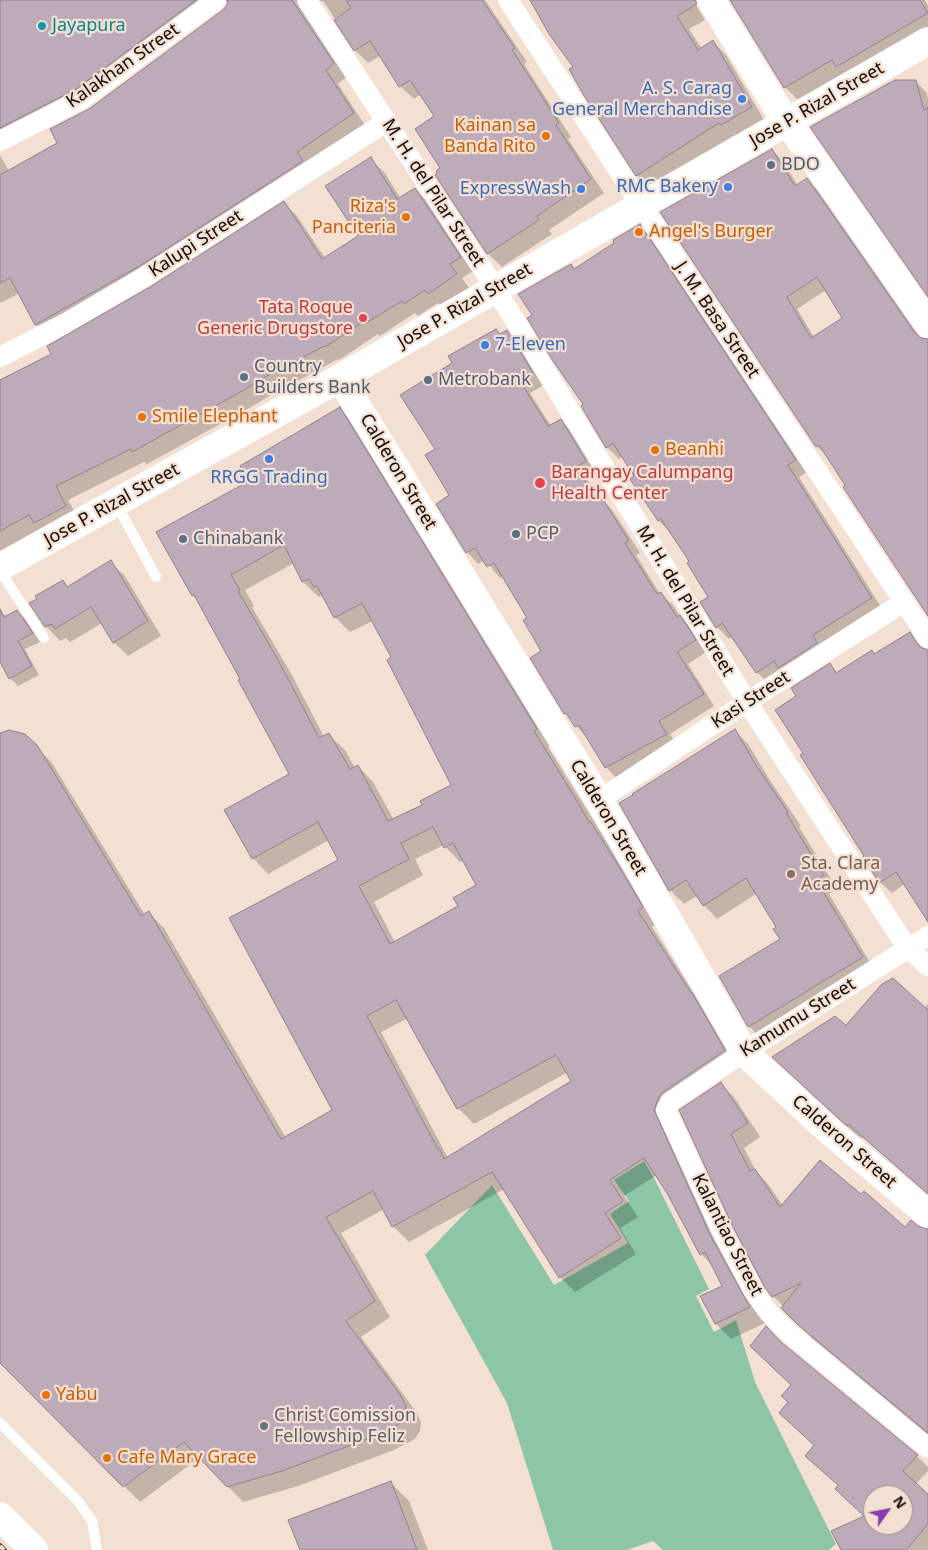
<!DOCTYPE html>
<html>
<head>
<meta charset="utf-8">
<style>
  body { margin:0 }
  #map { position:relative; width:928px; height:1550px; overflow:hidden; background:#f4e0d2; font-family:"Noto Sans",sans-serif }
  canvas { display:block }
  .north { position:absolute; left:863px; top:1485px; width:50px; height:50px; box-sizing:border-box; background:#f4e0d2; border:1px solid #998b81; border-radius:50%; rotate:57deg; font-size:14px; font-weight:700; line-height:20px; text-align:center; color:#110b07 }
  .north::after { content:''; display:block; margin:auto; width:18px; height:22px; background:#8a3dae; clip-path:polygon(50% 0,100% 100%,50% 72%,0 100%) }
</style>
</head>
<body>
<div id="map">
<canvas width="928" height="1550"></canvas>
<div class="north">N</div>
</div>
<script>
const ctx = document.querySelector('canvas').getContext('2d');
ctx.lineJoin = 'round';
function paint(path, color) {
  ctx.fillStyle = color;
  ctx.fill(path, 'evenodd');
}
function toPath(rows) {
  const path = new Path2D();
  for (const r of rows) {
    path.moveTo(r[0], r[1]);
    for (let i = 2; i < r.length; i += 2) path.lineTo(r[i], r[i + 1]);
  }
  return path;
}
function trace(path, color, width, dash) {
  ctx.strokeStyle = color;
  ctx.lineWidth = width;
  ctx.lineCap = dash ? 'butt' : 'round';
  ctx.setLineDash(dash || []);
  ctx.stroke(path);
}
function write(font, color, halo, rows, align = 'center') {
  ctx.font = font + ' "Noto Sans",sans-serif';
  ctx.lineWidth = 4.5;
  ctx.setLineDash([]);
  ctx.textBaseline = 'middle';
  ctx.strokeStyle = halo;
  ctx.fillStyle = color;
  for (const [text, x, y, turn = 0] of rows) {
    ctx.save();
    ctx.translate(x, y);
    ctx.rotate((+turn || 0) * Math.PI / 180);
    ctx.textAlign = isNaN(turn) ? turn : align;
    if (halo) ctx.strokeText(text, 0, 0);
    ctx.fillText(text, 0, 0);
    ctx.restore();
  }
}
paint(toPath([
  [644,1161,655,1180,709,1289,696,1296,714,1332,736,1320,755,1382,836,1544,829,1550,663,1550,653,1541,627,1550,553,1550,507,1403,425,1255,492,1185,554,1285,628,1243,610,1214,629,1201,614,1180]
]), '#8dc6a7');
paint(toPath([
  [0,0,485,0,527,62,524,64,571,137,568,139,604,193,549,230,552,234,502,267,488,254,437,175,442,169,436,117,421,94,414,99,400,86,380,56,368,63,355,50,324,2,321,1,314,3,346,77,338,84,366,127,50,338,36,325,20,293,0,303,0,155,9,171,58,144,90,110,224,10,228,5,229,1,222,3,0,151],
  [531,0,693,0,705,20,689,29,702,49,713,42,726,55,764,120,735,138,733,136,651,189,637,175,584,93,574,68],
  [731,0,925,0,928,6,928,34,851,80,844,73,798,100,785,87],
  [895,81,915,81,926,92,928,98,928,294,840,113,888,83],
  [772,150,783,161,798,186,807,179,818,191,922,340,928,341,928,614,847,486,828,457,817,446,662,213],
  [826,290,844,318,814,337,797,309],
  [370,159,384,172,401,199,415,189,428,202,473,271,462,278,469,288,442,306,438,303,418,316,415,313,380,336,378,334,339,360,338,359,292,384,291,383,251,407,147,464,144,462,68,500,79,519,0,552,0,380,53,354,151,288,284,203,297,216,325,258,359,236],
  [639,226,651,238,807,472,799,477,883,610,769,684,757,672,733,636,729,639,717,627,710,597,691,561,671,533,659,521,631,480,636,477,623,457,619,459,607,447,534,316,571,265,575,270],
  [496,330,501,335,506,331,518,343,544,385,530,393,551,426,560,420,572,432,597,473,587,479,600,500,602,499,613,511,640,553,636,555,660,594,673,605,680,616,692,628,706,652,688,664,714,706,670,734,678,746,617,779,606,767,587,738,565,713,543,651,528,619,503,576,500,578,485,560,478,564,467,552,437,450,453,363],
  [339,409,355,424,552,745,548,747,657,923,652,927,740,1066,679,1108,675,1112,765,1323,731,1339,716,1324,702,1296,724,1286,714,1267,701,1254,668,1192,657,1175,624,1196,638,1217,620,1228,636,1254,575,1292,560,1277,504,1189,409,1242,393,1226,384,1209,341,1233,390,1317,361,1337,417,1413,421,1423,420,1431,415,1439,394,1450,298,1486,243,1502,200,1457,140,1502,0,1361,0,734,25,735,52,763,145,915,149,913,164,928,286,1138,334,1111,339,861,329,840,268,874,253,858,290,774,242,679,200,603,193,595,250,482],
  [294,563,303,582,319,597,323,595,335,617,350,632,373,621,393,658,453,786,424,806,394,820,373,782,358,766,355,768,345,750,329,735,324,737,292,675,252,607,254,606,245,590],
  [444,845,460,862,464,861,477,886,459,906,395,942,374,902,423,875,415,859],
  [408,1018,458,1108,474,1124,568,1072,573,1081,448,1158,381,1032],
  [110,562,125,576,161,636,128,656,114,642,102,623,70,642,66,638,60,641,46,626,63,581,69,587],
  [0,610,7,617,17,611,25,619,40,642,25,649,39,675,18,686,10,678,0,660],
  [909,633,924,650,928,651,928,916,905,884,892,893,880,882,805,754,798,697,830,665,838,673,872,652,875,655],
  [735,731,748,744,771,782,801,826,799,827,837,889,829,894,875,971,762,1040,749,1026,781,940,777,927,756,894,717,919,704,905,697,896,684,904,670,890],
  [928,1004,928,1194,863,1137,861,1138,853,1132,787,1070,846,1027,924,1008],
  [721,1084,734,1097,760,1137,744,1148,756,1171,768,1184,783,1206,905,1229,928,1230,928,1435,812,1338,782,1308,783,1306,773,1296,733,1224],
  [781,1343,917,1456,928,1467,928,1471,916,1484,928,1496,928,1550,842,1550,865,1517,839,1486,807,1456,815,1446,780,1413,790,1403,792,1385],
  [873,1495,903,1495,903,1525,873,1525],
  [391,1483,409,1501,428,1550,301,1550]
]), '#0003');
const building = toPath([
  [0,0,196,0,76,89,0,128,0,0],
  [228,0,292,0,334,63,326,70,354,113,297,152,303,161,138,267,35,325,10,278,0,283,0,175,57,143,50,129,89,109,223,10,227,5,228,0],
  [346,0,482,0,515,48,512,50,559,123,556,125,591,179,537,216,539,220,487,254,435,175,437,173,436,171,440,168,415,129,434,116,410,80,399,87,370,41,354,51,334,20,351,8,346,0],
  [530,0,695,0,697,4,677,16,698,50,713,40,752,107,721,125,719,123,636,176,583,94,569,69,573,67,549,34,530,0],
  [730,0,920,0,928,13,836,67,832,60,784,88,730,0],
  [895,80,916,80,924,110,928,107,928,297,810,127,895,80],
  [772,149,795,186,807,178,915,333,921,338,928,339,928,616,843,487,845,485,819,445,816,447,660,212,772,149],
  [817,277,842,318,811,338,787,297,817,277],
  [371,157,397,199,415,188,461,257,450,264,457,274,428,294,425,290,404,304,402,301,366,323,364,321,325,347,324,346,278,371,277,370,237,394,132,452,131,449,56,486,66,506,34,523,29,515,0,531,0,380,51,354,47,346,150,287,284,201,322,259,358,236,325,186,371,157],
  [640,224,796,460,788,465,872,598,813,635,817,643,778,668,774,661,756,673,722,623,716,628,700,602,708,597,687,563,689,561,661,519,658,521,630,479,634,476,613,443,606,448,581,406,583,404,553,361,527,318,532,315,518,294,571,264,574,269,614,243,613,240,640,224],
  [496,329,500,334,507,330,533,373,520,381,548,426,561,419,586,461,576,467,597,501,602,498,629,541,625,543,657,594,661,592,677,617,680,615,696,640,677,652,704,694,659,721,667,734,605,768,579,725,575,727,566,713,564,714,530,658,541,651,523,620,527,618,494,563,487,567,475,548,466,553,436,504,449,495,425,455,435,449,400,395,452,363,448,356,496,329],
  [340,407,537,729,534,731,574,796,589,822,590,821,618,865,643,907,638,911,691,993,692,993,725,1050,663,1092,659,1097,654,1110,710,1235,750,1307,715,1324,700,1296,722,1286,705,1252,700,1255,667,1193,644,1158,610,1180,623,1201,605,1213,621,1238,559,1278,492,1172,392,1227,373,1191,326,1217,375,1301,346,1321,401,1396,406,1406,405,1416,399,1424,378,1435,282,1471,227,1487,184,1442,123,1487,0,1363,0,733,9,730,25,734,37,745,141,916,149,911,281,1139,332,1110,229,918,338,860,318,822,252,859,224,810,289,774,238,680,240,679,194,595,192,596,156,532,249,481,240,466,340,407],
  [284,545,302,582,309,579,314,587,317,586,334,618,362,603,391,657,387,660,451,785,420,801,422,805,388,821,358,765,350,769,329,733,319,738,277,658,238,591,240,590,231,575,284,545],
  [433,827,444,848,453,843,476,885,453,898,458,906,390,944,359,886,409,859,401,843,433,827],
  [396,1000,457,1109,556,1055,571,1081,444,1159,439,1148,438,1149,367,1016,396,1000],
  [111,560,148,621,113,643,91,607,55,629,52,624,45,627,29,603,37,599,35,596,63,580,67,587,111,560],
  [0,609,4,617,17,610,33,633,18,641,32,666,9,679,0,662,0,609],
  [910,632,918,645,922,648,928,650,928,922,896,872,879,883,863,856,864,856,800,755,803,753,775,710,796,696,791,688,830,663,836,673,872,650,874,654,910,632],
  [735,729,757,767,788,812,786,813,824,875,816,880,863,957,748,1027,719,976,780,939,773,929,776,927,746,878,703,906,686,880,669,891,619,803,633,795,632,794,735,729],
  [893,978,928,1010,928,1194,848,1124,847,1126,838,1118,772,1057,835,1016,846,1025,882,984,893,978],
  [721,1082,748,1123,731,1134,750,1171,755,1169,780,1207,820,1160,861,1194,864,1191,905,1227,911,1220,918,1226,928,1229,928,1433,797,1324,781,1308,801,1283,772,1297,764,1286,732,1225,679,1110,721,1082],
  [766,1326,781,1342,918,1455,903,1471,928,1494,928,1524,906,1550,841,1550,831,1531,864,1516,835,1489,838,1485,805,1456,814,1445,779,1413,788,1402,781,1396,791,1385,750,1346,766,1326],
  [873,1495,903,1495,903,1525,873,1525,873,1495],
  [391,1481,417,1550,300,1550,288,1520,391,1481]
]);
paint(building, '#beabb9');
trace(building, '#92808e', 1);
trace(toPath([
  [116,503,156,577],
  [0,571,44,638],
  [0,1423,78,1501,92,1521,97,1550]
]), '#fff', 10);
trace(toPath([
  [307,0,495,288,747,702,908,949,928,966],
  [508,0,641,205,928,638],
  [0,141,82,99,216,0],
  [0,357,64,324,144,277,386,122],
  [599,800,747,702,904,602],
  [928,936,744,1052,670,1102,666,1110,721,1230,754,1292,769,1313,789,1333,928,1448]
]), '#fff', 20);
trace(toPath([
  [711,0,786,122,796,134,928,324],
  [340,378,599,800,744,1052,828,1130,928,1214],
  [0,567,340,378,928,41]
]), '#fff', 28);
trace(toPath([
  [0,1516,34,1550]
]), '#fff', 28);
const rail = toPath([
  [0,1546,4,1550]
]);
trace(rail, '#453c36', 5.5);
trace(rail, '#f4e0d2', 4, [11]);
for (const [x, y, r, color] of [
  [42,26,5,"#0f9aa8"],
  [742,99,5,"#3f7fe0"],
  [546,136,5,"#e8710a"],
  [771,165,5,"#5c6f8a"],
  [728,187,5,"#3f7fe0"],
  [581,189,5,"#3f7fe0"],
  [406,217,5,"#e8710a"],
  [639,232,5,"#e8710a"],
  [363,318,5,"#e0444e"],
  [485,345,5,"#3f7fe0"],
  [244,377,5,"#5c6f8a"],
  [428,380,5,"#5c6f8a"],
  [142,417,5,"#e8710a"],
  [655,450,5,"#e8710a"],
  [269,459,5,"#3f7fe0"],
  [540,483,6,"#e0444e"],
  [516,534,5,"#5c6f8a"],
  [183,539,5,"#5c6f8a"],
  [791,874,5,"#8d6e63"],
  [46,1395,5,"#e8710a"],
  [264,1426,5,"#6b7280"],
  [107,1458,5,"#e8710a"]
]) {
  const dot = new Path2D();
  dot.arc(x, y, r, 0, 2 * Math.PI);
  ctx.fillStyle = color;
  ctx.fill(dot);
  trace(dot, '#f4e0d2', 2);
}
write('18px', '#0d838f', '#f4e0d2', [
  ["Jayapura",52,26]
], 'left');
write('18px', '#110b07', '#f4e0d2', [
  ["Kalakhan Street",123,66,-35],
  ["Jose P. Rizal Street",817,105,-30],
  ["M. H. del Pilar Street",433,193,57],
  ["Kalupi Street",196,244,-33],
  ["Jose P. Rizal Street",465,306,-30],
  ["J. M. Basa Street",717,320,56],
  ["Calderon Street",398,472,59],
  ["Jose P. Rizal Street",112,505,-29],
  ["M. H. del Pilar Street",685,601,59],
  ["Kasi Street",751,700,-33],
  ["Calderon Street",608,818,59],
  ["Kamumu Street",798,1018,-32],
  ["Calderon Street",844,1142,41],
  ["Kalantiao Street",727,1235,63]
]);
write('18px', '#366cbe', '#f4e0d2', [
  ["A. S. Carag",732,89],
  ["General Merchandise",732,110],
  ["RMC Bakery",718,187],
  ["ExpressWash",571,189],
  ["7-Eleven",495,345,"left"],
  ["RRGG Trading",269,478,"center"]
], 'right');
write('18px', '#c56008', '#f4e0d2', [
  ["Kainan sa",536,126,"right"],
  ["Banda Rito",536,147,"right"],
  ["Riza's",396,207,"right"],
  ["Panciteria",396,228,"right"],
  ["Angel's Burger",649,232],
  ["Smile Elephant",152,417],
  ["Beanhi",665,450],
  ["Yabu",56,1395],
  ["Cafe Mary Grace",117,1458]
], 'left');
write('18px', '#4e5e75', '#f4e0d2', [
  ["BDO",781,165],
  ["Country",254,367],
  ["Builders Bank",254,388],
  ["Metrobank",438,380],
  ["PCP",526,534],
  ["Chinabank",193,539]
], 'left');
write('18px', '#be3a42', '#f4e0d2', [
  ["Tata Roque",353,308],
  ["Generic Drugstore",353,329],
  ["Barangay Calumpang",551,473,"left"],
  ["Health Center",551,494,"left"]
], 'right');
write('18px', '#785e54', '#f4e0d2', [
  ["Sta. Clara",801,864],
  ["Academy",801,885]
], 'left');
write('18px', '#5b616d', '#f4e0d2', [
  ["Christ Comission",274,1416],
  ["Fellowship Feliz",274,1437]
], 'left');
</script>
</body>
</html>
